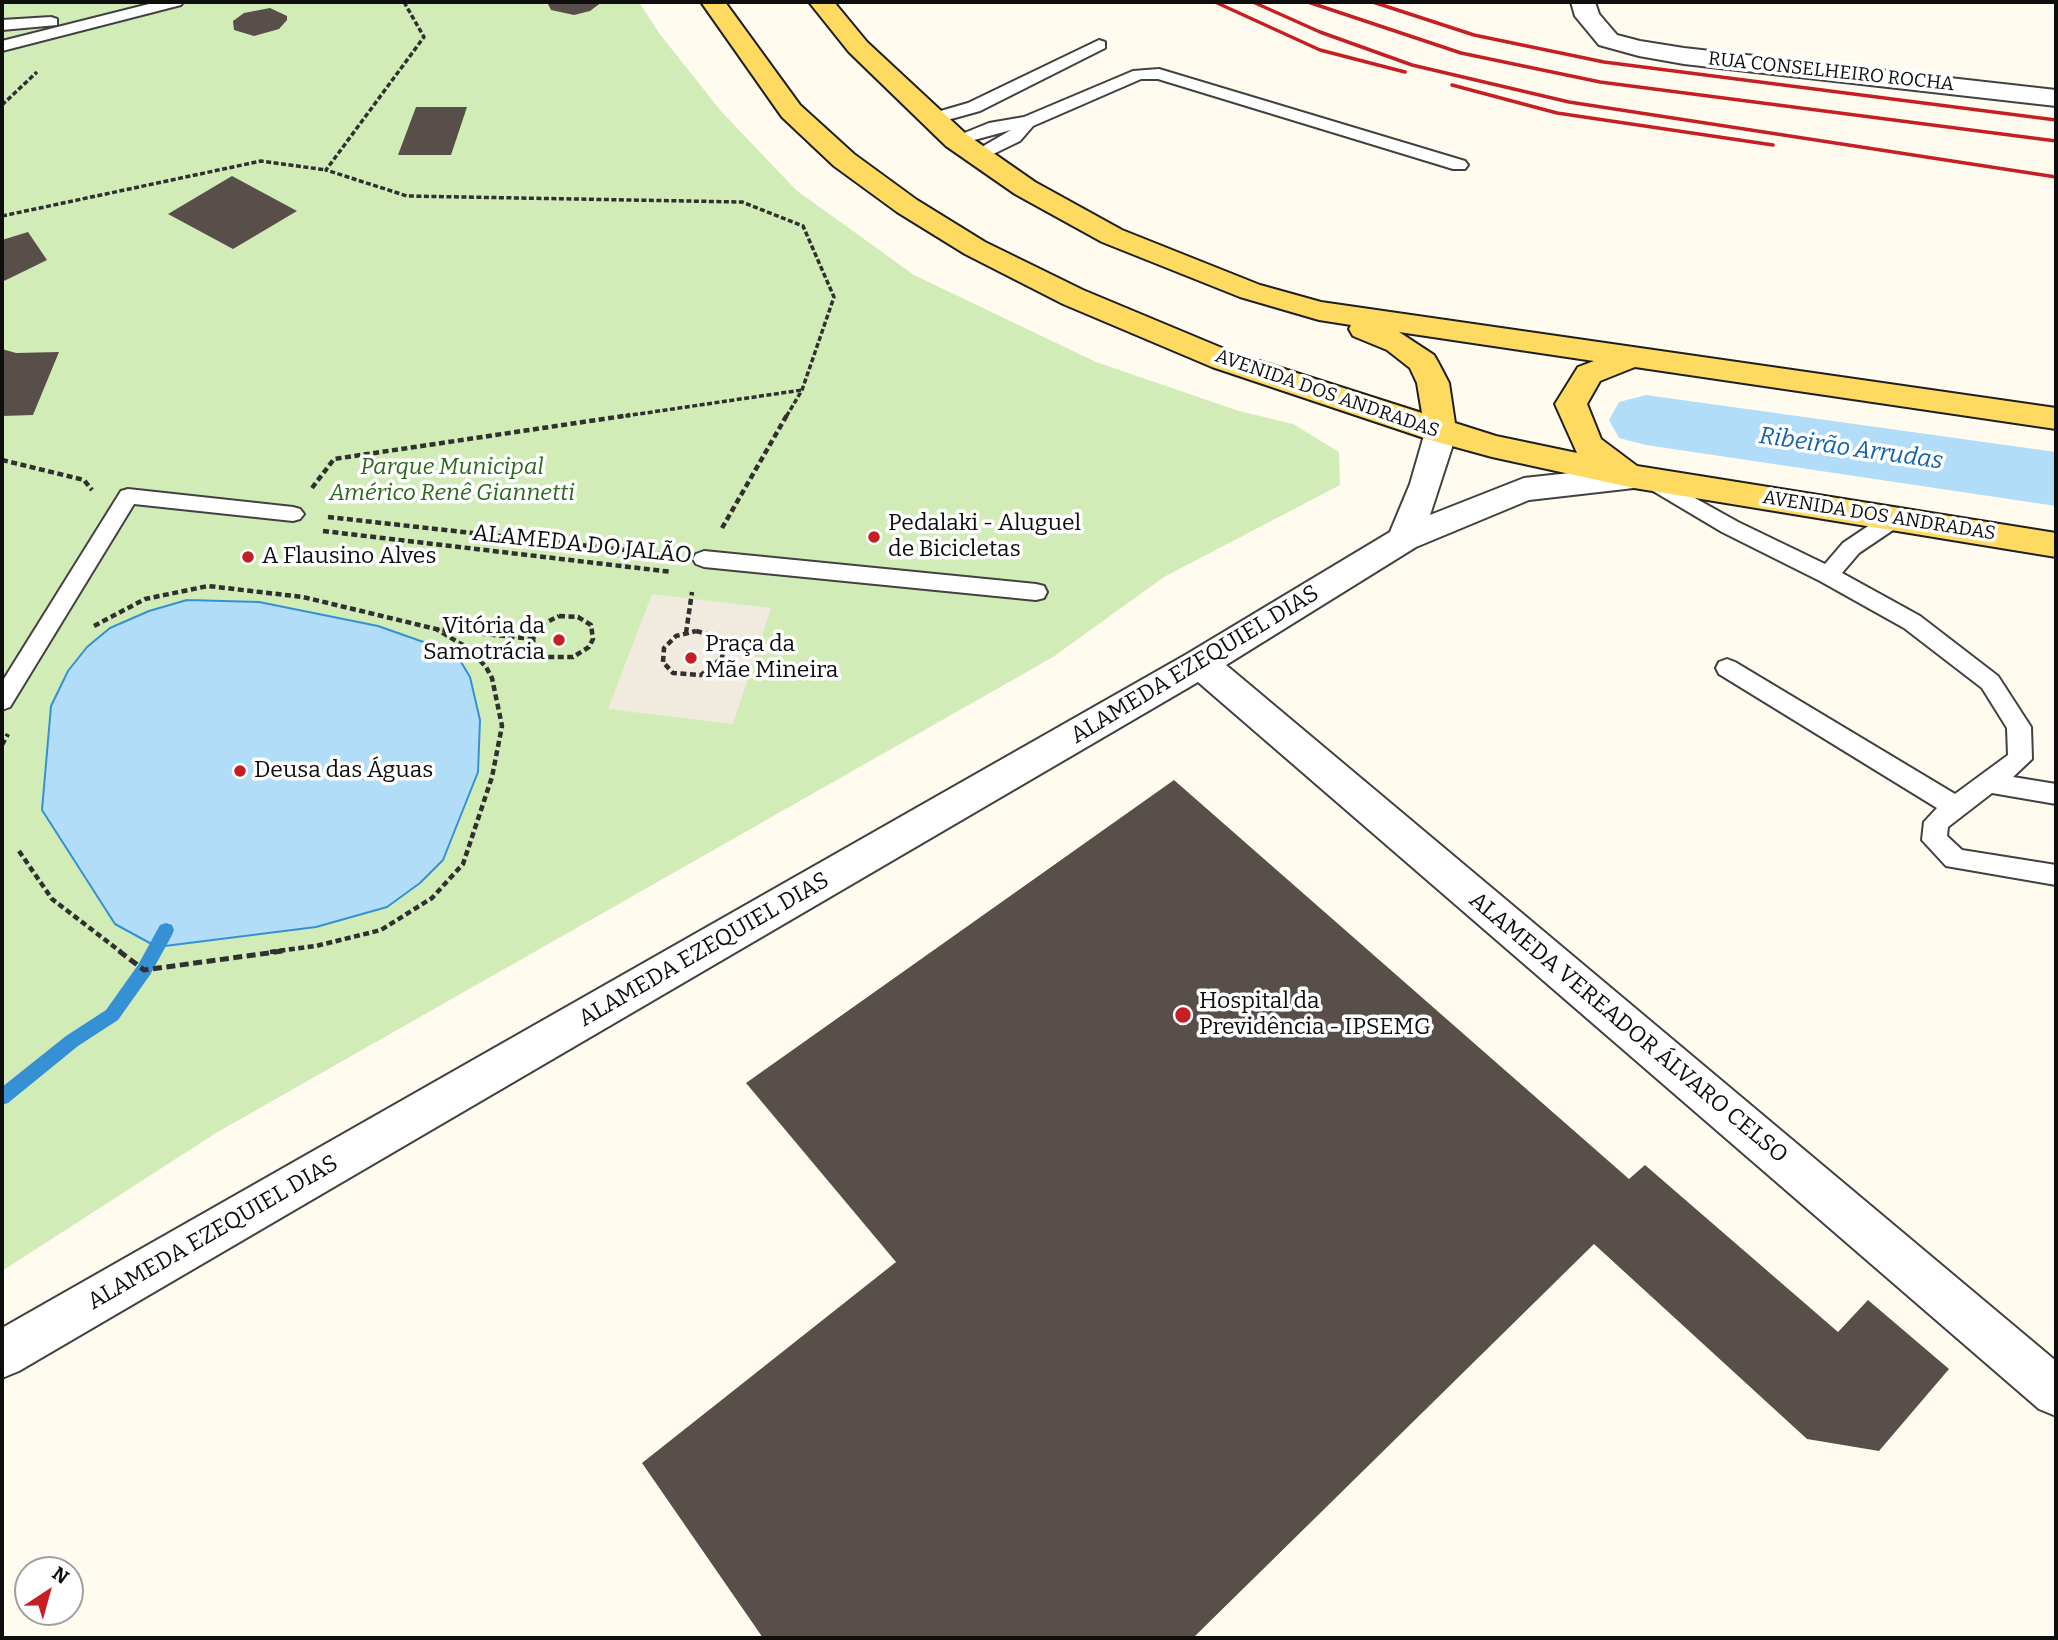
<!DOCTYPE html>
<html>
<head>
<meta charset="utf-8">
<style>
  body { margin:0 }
  #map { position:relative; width:2058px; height:1640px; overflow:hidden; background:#fffcef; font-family:Bitter,serif }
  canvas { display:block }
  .frame { position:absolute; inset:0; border:4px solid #0e0e0e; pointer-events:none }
  .north { position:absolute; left:14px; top:1556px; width:70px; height:70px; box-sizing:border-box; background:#fff; border:2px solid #9f9f9f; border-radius:50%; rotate:36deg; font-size:19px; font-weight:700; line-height:28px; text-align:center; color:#0e0e0e }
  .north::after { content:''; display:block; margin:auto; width:24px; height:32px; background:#c51f24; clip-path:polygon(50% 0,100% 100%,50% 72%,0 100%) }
</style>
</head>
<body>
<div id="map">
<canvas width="2058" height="1640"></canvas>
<div class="frame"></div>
<div class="north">N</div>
</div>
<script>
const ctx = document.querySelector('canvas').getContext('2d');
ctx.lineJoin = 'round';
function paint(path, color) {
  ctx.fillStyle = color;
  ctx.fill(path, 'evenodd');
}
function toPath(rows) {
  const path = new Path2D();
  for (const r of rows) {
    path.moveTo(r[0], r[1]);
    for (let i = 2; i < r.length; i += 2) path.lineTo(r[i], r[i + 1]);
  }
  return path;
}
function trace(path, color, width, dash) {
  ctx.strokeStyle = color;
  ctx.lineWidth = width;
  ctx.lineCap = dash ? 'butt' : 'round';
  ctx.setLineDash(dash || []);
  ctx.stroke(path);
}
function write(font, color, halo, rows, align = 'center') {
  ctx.font = font + ' Bitter,serif';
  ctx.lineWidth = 7;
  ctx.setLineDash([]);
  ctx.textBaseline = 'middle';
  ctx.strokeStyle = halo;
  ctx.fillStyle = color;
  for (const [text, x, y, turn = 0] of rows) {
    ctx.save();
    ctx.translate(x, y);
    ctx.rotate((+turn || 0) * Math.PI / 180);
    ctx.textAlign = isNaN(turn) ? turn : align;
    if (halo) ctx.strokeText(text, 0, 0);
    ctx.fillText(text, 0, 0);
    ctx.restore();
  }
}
paint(toPath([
  [2,2,639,2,659,33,720,110,796,190,914,275,1096,362,1239,411,1293,424,1339,452,1340,485,1164,577,1053,657,216,1133,2,1271]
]), '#d1ecb7');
paint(toPath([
  [652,594,771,608,733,724,608,709]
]), '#f0ebde');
const water = toPath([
  [187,600,259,602,378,626,432,645,461,662,470,677,480,720,478,772,443,860,420,883,387,907,316,927,157,947,115,924,42,810,51,706,68,671,87,647,110,628,149,611,187,600]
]);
paint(water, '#b2ddf9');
trace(water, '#3591d3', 2);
paint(toPath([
  [166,923,172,925,174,930,172,935,150,975,118,1020,78,1046,8,1103,2,1105,2,1087,66,1036,106,1010,138,965,160,925,166,923]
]), '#3591d3');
paint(toPath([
  [1646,395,2056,452,2056,506,1646,445,1619,438,1609,420,1619,402,1646,395]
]), '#b2ddf9');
paint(toPath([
  [547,2,602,2,590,11,574,15,551,10],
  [270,8,287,16,287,20,279,29,254,36,234,30,233,21,244,13],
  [416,107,467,107,451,155,398,155],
  [232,176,297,211,233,249,168,214],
  [28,232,47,260,2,282,2,240],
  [2,349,16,353,59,352,33,415,2,416],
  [1174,780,1629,1179,1645,1165,1838,1332,1868,1300,1949,1369,1879,1451,1807,1439,1594,1244,1193,1638,763,1638,642,1463,896,1262,746,1083]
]), '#584f4a');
const service = toPath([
  [157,2,183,2,181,5,2,51,2,41,157,2],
  [51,17,57,19,57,25,2,30,2,20,51,17],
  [1099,40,1105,42,1105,48,980,111,933,124,925,119,927,115,968,103,1099,40],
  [1159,69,1465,161,1468,165,1465,169,1453,169,1158,79,1141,79,1033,126,1020,141,983,159,977,160,968,155,1011,130,956,145,947,140,989,123,1024,117,1133,71,1159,69],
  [1650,473,1738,522,1825,564,1843,543,1886,514,1902,514,1905,519,1902,524,1859,553,1842,573,1920,616,1998,676,2031,727,2032,759,2013,777,2056,784,2056,804,1992,793,1948,827,1947,836,1962,850,2056,865,2056,885,1946,866,1922,840,1924,822,1937,808,1719,674,1716,668,1719,662,1727,659,1735,662,1955,794,2008,755,2007,728,1982,688,1904,628,1820,581,1722,532,1643,485,1640,480,1650,473],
  [128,489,293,507,300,509,304,514,300,519,293,521,134,504,10,707,2,710,2,682,121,491,128,489],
  [704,551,1036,584,1044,586,1047,592,1044,598,1036,600,704,567,696,564,693,559,696,554,704,551]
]);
const minor = toPath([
  [1571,2,1595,2,1599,14,1617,35,1640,41,1684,48,2056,90,2056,106,1684,64,1639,56,1599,45,1575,16,1571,2]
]);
const tertiary = toPath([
  [1441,421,1452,424,1457,432,1430,515,1524,478,1634,466,1646,469,1650,477,1646,485,1634,488,1529,500,1416,547,1226,665,2056,1361,2056,1416,2039,1409,1198,682,19,1371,2,1378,2,1328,1187,654,1390,532,1410,484,1425,432,1430,424,1441,421]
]);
const primary = toPath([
  [701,2,725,2,800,105,854,154,917,200,985,242,1083,290,1234,353,1422,413,1417,383,1410,368,1387,350,1353,336,1349,329,1351,325,1319,320,1240,297,1102,242,1015,194,946,146,849,52,809,2,834,2,867,42,966,134,1035,182,1122,230,1260,285,1321,302,2056,408,2056,429,1635,367,1600,381,1587,404,1601,439,1637,466,2056,533,2056,557,1634,488,1492,457,1430,440,1212,367,1063,304,965,254,897,212,834,166,782,117,701,2],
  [1399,332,1594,361,1578,367,1555,404,1577,453,1496,436,1455,423,1449,383,1438,362,1434,355,1399,332]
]);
trace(service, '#414141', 4);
trace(minor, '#414141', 4);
trace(tertiary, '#414141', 4);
trace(primary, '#1f1f1f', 4);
trace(toPath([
  [404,2,424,37,326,170,407,196,742,202,803,226,834,297,802,390,786,417],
  [2,105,37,72],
  [2,216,261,161,326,170],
  [618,417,802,390]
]), '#303030', 3.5, [5, 2.5]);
trace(toPath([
  [2,460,84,480,92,490],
  [312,488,334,459,630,415],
  [328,517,671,555],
  [722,528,787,415],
  [323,531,672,572],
  [559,616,578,617,591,625,593,639,589,647,573,657,545,657,534,646,533,639,541,625,559,616],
  [94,626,145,599,208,586,303,597,436,629,533,639],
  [696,631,715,636,723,650,722,658,701,675,673,673,663,662,664,648,676,636,696,631],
  [686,633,692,592],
  [2,745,8,734],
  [19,851,52,899,121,952],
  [270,952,316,946,381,930,432,898,463,864,492,777,502,726,492,678,486,667,468,648,436,629]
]), '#303030', 4.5, [6, 3.5]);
trace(toPath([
  [119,951,144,970,283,951]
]), '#303030', 5, [9, 4.5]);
paint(service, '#fff');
paint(minor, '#fff');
paint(tertiary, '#fff');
paint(primary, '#fedb60');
trace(toPath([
  [1215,2,1320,50,1405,72],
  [1253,2,1320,32,1412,65,1569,102,2056,177],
  [1308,2,1461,53,1600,82,2056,141],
  [1373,2,1474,35,1604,62,2056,120],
  [1452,85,1557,113,1773,145]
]), '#c51f24', 3.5);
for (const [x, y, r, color] of [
  [874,537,7,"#c51f24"],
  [248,557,7,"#c51f24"],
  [559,640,7,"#c51f24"],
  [691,658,7,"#c51f24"],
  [240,771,7,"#c51f24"],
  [1183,1015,9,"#c51f24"]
]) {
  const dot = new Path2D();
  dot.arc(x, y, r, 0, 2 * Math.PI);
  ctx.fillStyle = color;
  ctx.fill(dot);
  trace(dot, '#fff', 2.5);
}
write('19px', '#0e0e0e', '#fff', [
  ["RUA CONSELHEIRO ROCHA",1831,72,6],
  ["AVENIDA DOS ANDRADAS",1327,394,19],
  ["AVENIDA DOS ANDRADAS",1879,516,9]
]);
write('italic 23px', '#2a691b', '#fff', [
  ["Parque Municipal",452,468],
  ["Américo Renê Giannetti",452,494]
]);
write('23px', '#0e0e0e', '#fff', [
  ["Pedalaki - Aluguel",888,524],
  ["de Bicicletas",888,550],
  ["A Flausino Alves",262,557],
  ["Vitória da",545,627,"right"],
  ["Samotrácia",545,653,"right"],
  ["Praça da",705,645],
  ["Mãe Mineira",705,671],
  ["Deusa das Águas",254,771],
  ["Hospital da",1199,1002],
  ["Previdência - IPSEMG",1199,1028]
], 'left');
write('23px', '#0e0e0e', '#fff', [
  ["ALAMEDA DO JALÃO",582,545,6],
  ["ALAMEDA EZEQUIEL DIAS",1195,665,-31],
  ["ALAMEDA EZEQUIEL DIAS",704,950,-30],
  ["ALAMEDA VEREADOR ÁLVARO CELSO",1628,1028,40],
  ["ALAMEDA EZEQUIEL DIAS",213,1233,-30]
]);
write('italic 24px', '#1162a6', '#fff', [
  ["Ribeirão Arrudas",1851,449,8]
]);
</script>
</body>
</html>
